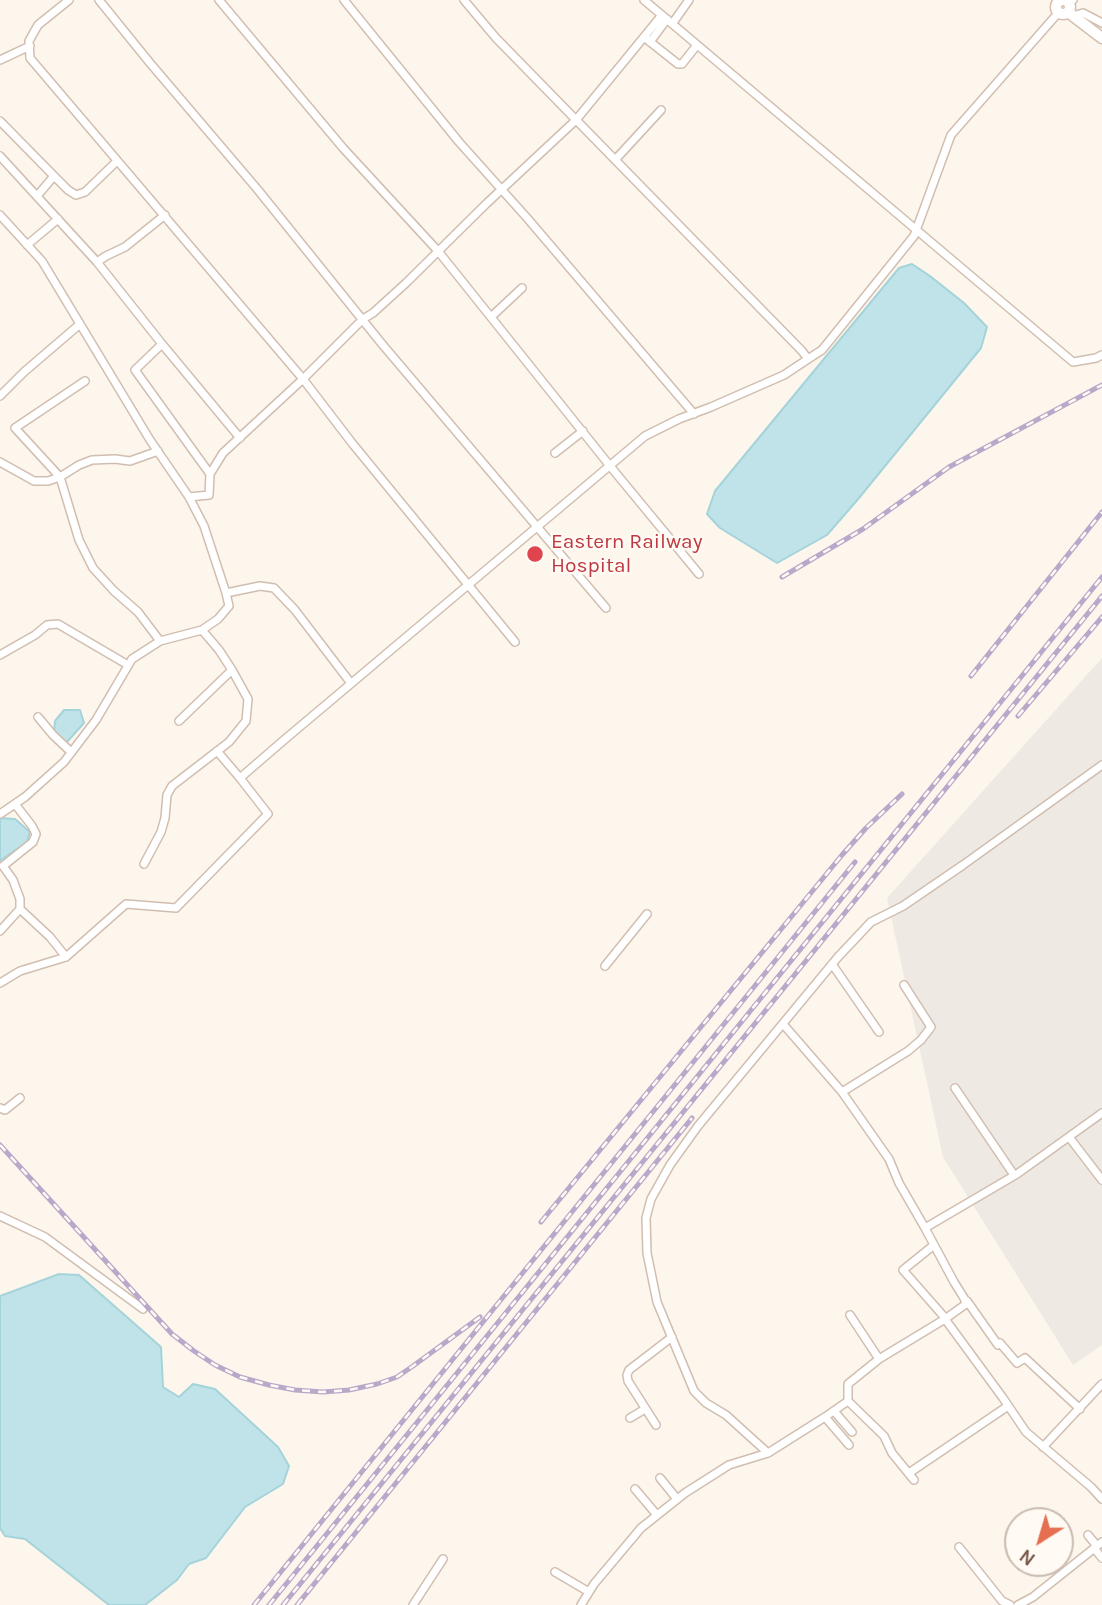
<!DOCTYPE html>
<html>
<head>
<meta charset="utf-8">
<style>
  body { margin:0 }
  #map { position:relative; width:1102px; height:1605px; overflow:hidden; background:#fdf6ec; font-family:Karla,sans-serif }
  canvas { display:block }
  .north { position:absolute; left:1004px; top:1507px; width:70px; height:70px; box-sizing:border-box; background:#fffaf3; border:2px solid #cabbb1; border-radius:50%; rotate:217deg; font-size:19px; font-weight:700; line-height:28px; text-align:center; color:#7a5c4d }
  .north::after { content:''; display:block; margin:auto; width:24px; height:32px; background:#e76f51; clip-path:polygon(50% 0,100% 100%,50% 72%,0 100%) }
</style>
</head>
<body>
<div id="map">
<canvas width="1102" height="1605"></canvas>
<div class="north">N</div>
</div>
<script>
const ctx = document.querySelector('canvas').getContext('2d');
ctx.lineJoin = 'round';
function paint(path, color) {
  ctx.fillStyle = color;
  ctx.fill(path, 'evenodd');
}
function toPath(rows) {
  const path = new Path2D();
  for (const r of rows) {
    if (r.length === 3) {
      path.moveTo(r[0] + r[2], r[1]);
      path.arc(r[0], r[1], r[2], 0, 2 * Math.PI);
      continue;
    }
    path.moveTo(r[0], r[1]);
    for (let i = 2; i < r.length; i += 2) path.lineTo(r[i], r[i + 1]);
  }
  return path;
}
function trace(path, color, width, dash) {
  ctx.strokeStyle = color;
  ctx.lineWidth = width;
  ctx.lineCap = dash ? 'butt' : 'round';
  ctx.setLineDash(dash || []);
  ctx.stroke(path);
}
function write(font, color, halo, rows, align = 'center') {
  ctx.font = font + ' Karla,sans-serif';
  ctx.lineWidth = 5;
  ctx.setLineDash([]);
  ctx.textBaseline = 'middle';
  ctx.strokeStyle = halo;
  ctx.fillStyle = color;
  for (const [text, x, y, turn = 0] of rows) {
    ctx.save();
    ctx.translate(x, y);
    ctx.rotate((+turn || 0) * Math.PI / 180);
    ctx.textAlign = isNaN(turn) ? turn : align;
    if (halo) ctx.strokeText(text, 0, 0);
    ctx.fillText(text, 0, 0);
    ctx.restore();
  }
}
paint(toPath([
  [1102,658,1102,1345,1073,1365,943,1157,887,898]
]), '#efe9e4');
const water = toPath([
  [912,264,930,276,964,303,987,327,981,348,859,498,827,535,777,563,720,528,707,514,715,491,899,268,912,264],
  [64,710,80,710,84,723,66,743,54,731,55,721,64,710],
  [0,818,15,819,30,832,27,842,0,861,0,818],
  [59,1274,79,1275,161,1347,163,1387,179,1397,193,1384,215,1389,278,1447,289,1466,283,1484,245,1507,206,1558,189,1564,177,1580,145,1605,109,1605,25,1539,5,1536,0,1528,0,1296,59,1274]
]);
paint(water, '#bfe3e8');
trace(water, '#a5d3da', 2);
const street = toPath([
  [69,0,38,25,29,41,30,58,303,379,352,443,515,642],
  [99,0,150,63,258,190,382,344,606,608],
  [219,0,343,148,438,251,610,466,699,574],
  [344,0,459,142,528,219,694,414],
  [464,0,496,38,802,351,808,359,822,350,914,236,951,135,1059,12],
  [644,0,1073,362,1096,358,1102,355],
  [1068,3,1073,0],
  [1073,16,1083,13,1102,23],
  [672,24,689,0],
  [644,37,678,64,682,64,697,45],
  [650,42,667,19],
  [0,60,30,46],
  [0,121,54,176,68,190,76,195,85,192,117,161],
  [0,156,97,262,162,344,240,438],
  [615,160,661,110],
  [37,196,54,176],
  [0,215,42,261,150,440,189,497,204,526,226,593,229,606,218,619,202,630,160,641,132,659,96,720,64,762,25,797,0,814],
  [27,245,58,219],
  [97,262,106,256,125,247,165,215],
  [491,317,522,288],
  [162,344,135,370,210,474],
  [0,396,24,372,80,324],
  [158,451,130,461,115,459,92,460,79,465,60,477,79,540,93,568,114,591,138,612,160,641],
  [555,453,583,431],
  [0,462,34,481,48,481,60,477,15,428,85,381],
  [189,497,209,495,210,474,223,453,303,379,363,319,373,313,406,283,486,204,576,120,662,15],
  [226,593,260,586,274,588,295,610,350,682],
  [0,655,35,635,47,625,58,624,128,665],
  [38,717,53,735,71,752],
  [179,721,232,670],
  [217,751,240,778],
  [144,864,161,832,165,818,167,795,172,786,229,742,246,721,248,699,232,670,219,650,202,630],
  [20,909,50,937,66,957],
  [0,931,20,909,20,899,13,880,3,866,33,842,36,834,32,826,15,804],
  [832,964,879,1032],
  [605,966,647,914],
  [0,983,20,971,66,957,126,904,176,908,268,814,240,778,284,740,645,436,679,419,711,407,784,375,808,359],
  [783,1024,842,1092,889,1159,899,1183,925,1228],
  [955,1088,1014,1175],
  [842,1092,908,1051,921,1040,931,1027,904,985],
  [0,1108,5,1110,20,1098],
  [1069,1137,1102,1180],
  [0,1216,45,1237,143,1309],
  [934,1245,903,1270,946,1319],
  [967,1301,998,1345,1000,1343,1017,1363,1025,1358,1080,1409],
  [850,1315,879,1359],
  [945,1319,1003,1398,1026,1432,1091,1487,1102,1499],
  [848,1401,884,1436,892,1453,914,1480],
  [834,1411,852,1432],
  [825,1417,849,1445],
  [630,1418,645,1409],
  [656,1425,628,1381,627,1375,629,1370,672,1337],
  [1043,1447,1102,1384],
  [768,1453,726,1415,706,1403,694,1391,657,1302,647,1253,646,1218,651,1199,670,1165,698,1126,838,957,871,922,903,906,963,865,1102,765],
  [909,1473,1008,1406],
  [660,1478,677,1499],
  [635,1489,657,1515],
  [1088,1535,1097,1546],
  [959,1547,1002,1601,1010,1605],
  [1094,1548,1102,1558],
  [555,1572,589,1592],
  [413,1605,443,1559],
  [581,1605,594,1584,641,1528,685,1493,729,1465,768,1453,825,1417,848,1401,848,1384,879,1359,945,1319,966,1304,964,1298,954,1282,925,1228,1017,1174,1102,1113],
  [1018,1605,1033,1597,1102,1542]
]);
const secondary = toPath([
  [1063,7,7],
  [1068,12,1102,38]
]);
trace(street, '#d1beb0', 10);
trace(secondary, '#d6c0b0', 13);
trace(street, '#fff', 7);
trace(secondary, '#fff', 10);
const rail = toPath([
  [782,577,863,529,949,467,1102,385],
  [971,676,1102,512],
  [1018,716,1102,617],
  [0,1145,172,1334,194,1351,215,1365,240,1377,269,1385,295,1390,323,1392,349,1390,377,1384,397,1377,413,1366,480,1317],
  [541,1222,842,855,866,828,902,794],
  [254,1605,855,862],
  [269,1605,1102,577],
  [283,1605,1102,596],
  [297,1605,692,1118]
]);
trace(rail, '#b9a8c9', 5);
trace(rail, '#fffaf3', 2.5, [8]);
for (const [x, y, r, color] of [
  [535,554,9,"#e0444e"]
]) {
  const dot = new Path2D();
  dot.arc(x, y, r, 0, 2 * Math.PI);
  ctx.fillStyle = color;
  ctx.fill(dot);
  trace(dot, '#fffaf3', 2.5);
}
write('21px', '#be3a42', '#fffaf3', [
  ["Eastern Railway",551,542],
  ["Hospital",551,566]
], 'left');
</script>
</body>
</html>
